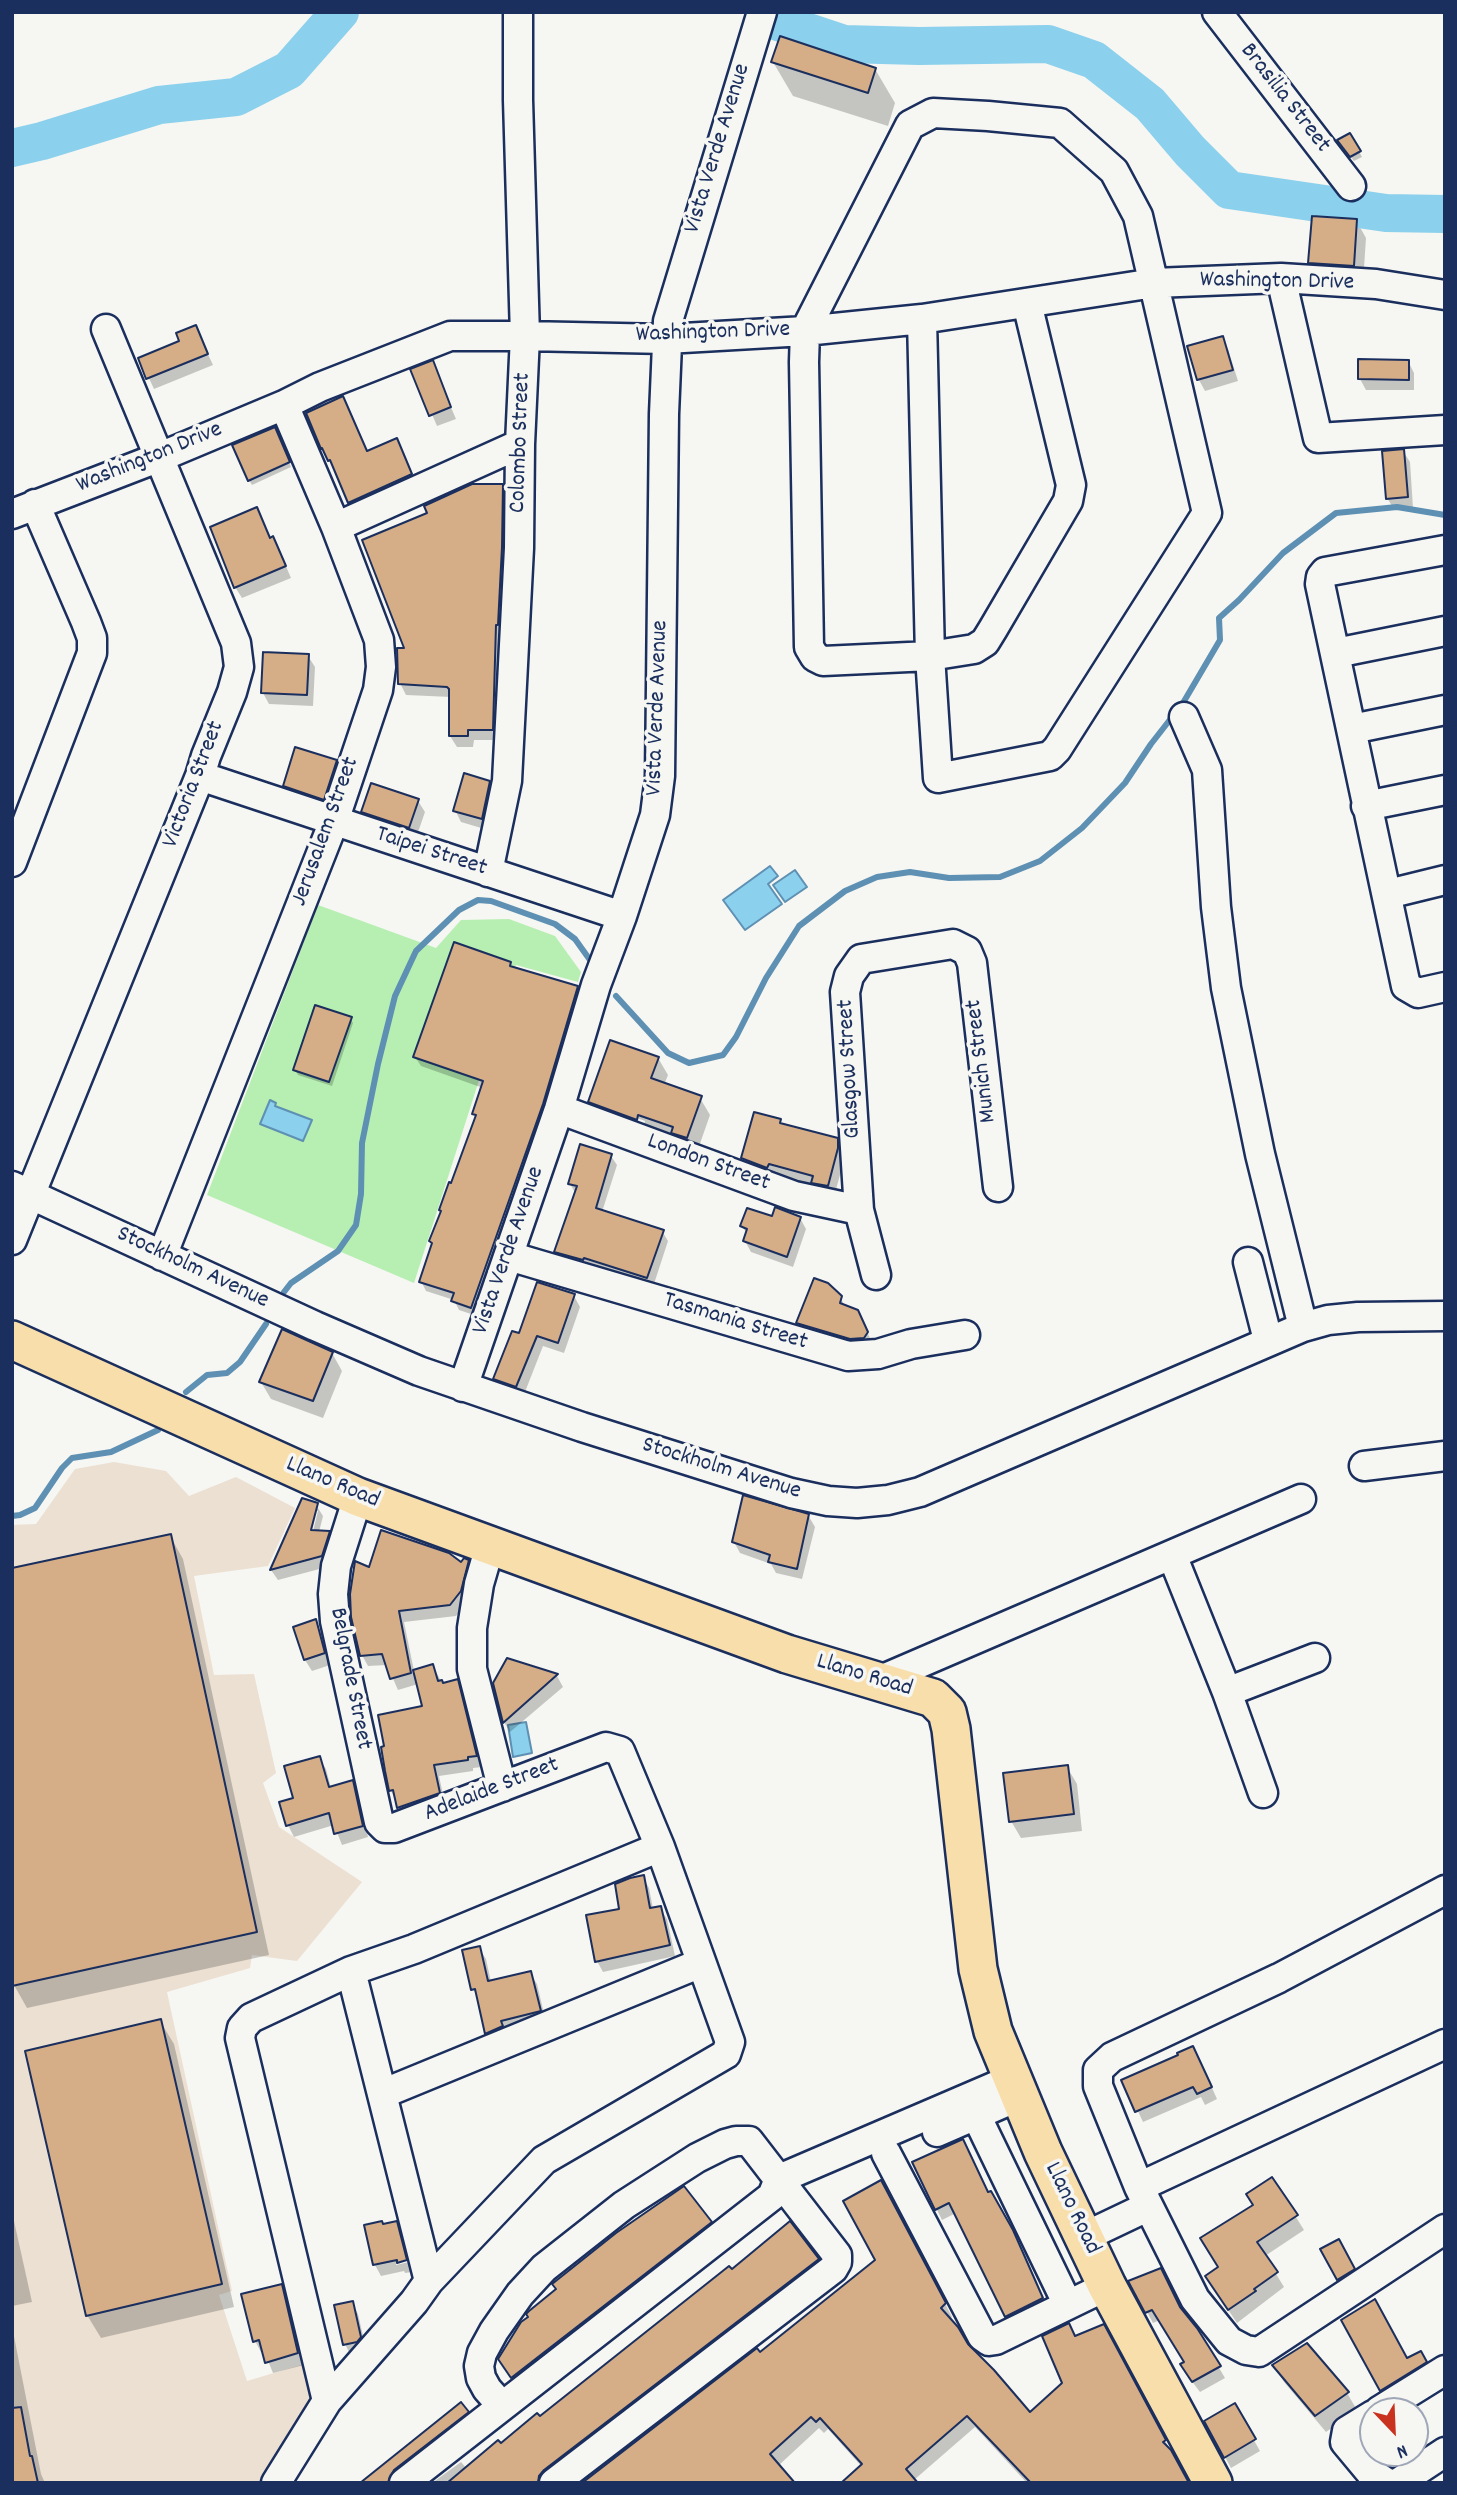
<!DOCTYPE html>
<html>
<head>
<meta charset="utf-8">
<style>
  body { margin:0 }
  #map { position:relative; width:1457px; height:2495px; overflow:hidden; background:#f6f6f2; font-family:Dekko,sans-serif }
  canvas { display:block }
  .frame { position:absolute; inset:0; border:14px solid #1b2f5e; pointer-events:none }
  .north { position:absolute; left:1359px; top:2397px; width:70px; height:70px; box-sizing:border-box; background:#f6f6f2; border:2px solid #9ea6b7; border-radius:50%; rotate:157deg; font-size:19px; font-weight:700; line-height:28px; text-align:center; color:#1b2f5e }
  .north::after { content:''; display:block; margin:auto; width:24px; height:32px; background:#c8321e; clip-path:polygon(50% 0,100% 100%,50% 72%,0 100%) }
</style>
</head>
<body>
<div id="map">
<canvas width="1457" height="2495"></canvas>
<div class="frame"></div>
<div class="north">N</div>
</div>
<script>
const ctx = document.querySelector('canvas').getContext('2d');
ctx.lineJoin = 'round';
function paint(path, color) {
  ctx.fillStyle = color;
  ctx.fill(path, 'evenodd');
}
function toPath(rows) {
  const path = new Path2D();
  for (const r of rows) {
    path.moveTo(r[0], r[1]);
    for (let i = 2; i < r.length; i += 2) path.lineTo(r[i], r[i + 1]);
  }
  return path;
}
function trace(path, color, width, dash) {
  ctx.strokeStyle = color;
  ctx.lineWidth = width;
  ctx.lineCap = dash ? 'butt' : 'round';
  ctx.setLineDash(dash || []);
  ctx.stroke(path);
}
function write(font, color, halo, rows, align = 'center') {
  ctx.font = font + ' Dekko,sans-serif';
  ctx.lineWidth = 7;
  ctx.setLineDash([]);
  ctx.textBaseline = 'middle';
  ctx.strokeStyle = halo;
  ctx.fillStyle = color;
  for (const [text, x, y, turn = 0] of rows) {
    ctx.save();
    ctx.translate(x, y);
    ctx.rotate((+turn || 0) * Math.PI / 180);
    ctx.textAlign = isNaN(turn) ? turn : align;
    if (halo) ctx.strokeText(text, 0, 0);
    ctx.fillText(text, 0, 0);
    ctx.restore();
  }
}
paint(toPath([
  [114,1462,166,1471,189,1496,236,1477,295,1508,268,1566,194,1576,214,1675,254,1674,276,1773,263,1783,279,1827,362,1882,297,1961,252,1955,250,1968,167,1992,232,2291,219,2295,247,2381,304,2364,315,2402,261,2476,263,2483,12,2483,12,1525,36,1524,75,1469]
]), '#ece0d2');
paint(toPath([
  [318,905,436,948,461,920,509,919,555,936,581,972,578,982,516,965,414,1283,207,1195]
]), '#b7efb2');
const water = toPath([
  [770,866,778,876,768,884,782,904,745,930,723,900,770,866],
  [795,870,807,887,785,902,773,885,795,870],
  [270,1100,276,1103,275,1106,312,1120,303,1141,260,1124,270,1100],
  [526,1722,532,1753,513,1757,508,1725,526,1722]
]);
paint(water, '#8bd0ec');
trace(water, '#5e90b3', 2);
paint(toPath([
  [773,62,875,69,895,103,888,126,793,96],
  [1350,135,1362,157,1354,161,1342,146],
  [1356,220,1366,238,1363,283,1320,280,1310,263],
  [195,327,213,365,154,389,140,359,182,342],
  [1222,338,1228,349,1238,381,1205,391,1199,380,1189,347],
  [1408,361,1414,373,1414,390,1366,390,1360,379],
  [432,363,456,419,437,426,413,370],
  [348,409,368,452,396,441,417,486,356,513,337,471,322,448],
  [277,434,291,467,252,485,249,480],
  [1403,451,1410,462,1413,508,1394,509,1387,498],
  [502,486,508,497,498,740,474,740,473,747,457,747,450,736,451,697,406,695,400,683,407,650],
  [256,509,271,539,279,550,291,578,242,598,235,587],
  [308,656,315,667,313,706,269,704,263,693],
  [336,762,342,773,330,810,291,797,285,786],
  [489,783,495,794,488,830,461,822,455,810],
  [418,801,425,812,416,838,369,823,363,812],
  [510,964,513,969,577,987,583,997,477,1316,459,1310,454,1300,426,1291,421,1281,433,1246,431,1241,476,1118,474,1113,483,1088,421,1066,415,1057],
  [350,1018,353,1023,332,1086,298,1075,295,1070],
  [658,1058,668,1075,664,1085,700,1098,710,1115,696,1155,600,1119,590,1102],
  [602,1105,645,1121,644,1125,602,1109],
  [779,1120,783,1126,837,1140,843,1151,844,1160,834,1197,819,1194,814,1185,750,1169,743,1158],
  [611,1156,617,1165,602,1212,662,1231,668,1241,653,1287,562,1261,556,1252,576,1194,570,1184],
  [773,1218,800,1218,806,1229,793,1267,751,1252,745,1241,747,1234,742,1226],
  [574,1296,580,1307,564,1353,543,1346,523,1397,502,1390,495,1379,520,1336],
  [840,1297,846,1308,857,1312,876,1350,808,1340,798,1323],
  [332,1353,342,1371,323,1418,271,1399,261,1382],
  [303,1500,316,1505,323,1516,319,1532,329,1532,335,1543,327,1567,278,1580,271,1570],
  [314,1511,318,1511,311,1539,307,1538],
  [808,1515,815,1527,802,1579,776,1573,771,1564,740,1553,734,1542],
  [170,1536,183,1559,269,1955,27,2008,14,1985],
  [467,1561,474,1573,467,1602,456,1616,404,1622,414,1671,433,1666,443,1685,457,1681,463,1693,482,1767,473,1768,473,1771,439,1776,445,1804,405,1818,391,1791,386,1770,424,1708,418,1684,398,1690,387,1665,368,1666,362,1655,370,1569,461,1565],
  [315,1621,321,1632,330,1665,312,1671,305,1660],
  [508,1660,557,1676,563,1687,510,1732,504,1722,494,1683],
  [319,1758,326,1769,331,1788,352,1782,358,1793,368,1837,342,1845,334,1825,294,1837,288,1825,295,1800],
  [1067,1767,1077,1784,1082,1831,1021,1838,1011,1821],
  [643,1877,649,1888,653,1909,660,1908,667,1919,675,1956,603,1972,597,1961,621,1911],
  [479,1948,486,1959,491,1982,530,1973,537,1984,546,2022,493,2044,487,2033,480,2001,473,1989],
  [160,2021,174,2044,234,2307,101,2338,87,2315],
  [1199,2059,1217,2099,1205,2105,1201,2097,1143,2122,1124,2081],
  [914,2163,1018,2243,1048,2310,1013,2327,956,2213,942,2220],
  [1272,2179,1304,2230,1265,2256,1284,2287,1237,2323,1215,2290,1220,2268],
  [888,2195,952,2317,949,2320,966,2346,1030,2415,1064,2383,1076,2338,1110,2339,1188,2483,1027,2483,975,2427,914,2480,862,2467,828,2429,824,2433,819,2428,778,2466,585,2483,759,2355,877,2261],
  [12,2212,32,2302,12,2306],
  [396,2223,402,2234,408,2258,396,2261,396,2265,409,2262,412,2272,405,2273,404,2271,381,2276,375,2265,366,2227],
  [710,2223,717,2234,519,2388,506,2370],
  [1338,2242,1360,2281,1345,2290,1323,2250],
  [817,2260,825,2272,551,2483,432,2483,461,2462,467,2469,540,2418,731,2271],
  [1131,2282,1181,2311,1196,2329,1225,2378,1200,2392,1188,2376,1186,2363,1160,2320,1153,2323],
  [281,2286,287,2297,304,2365,273,2373,264,2351,261,2352,255,2341],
  [352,2303,358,2314,366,2349,351,2356,345,2344],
  [1343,2321,1407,2360,1420,2353,1429,2368,1390,2405],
  [12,2326,41,2474,45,2483,12,2483],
  [1274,2365,1347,2393,1357,2410,1326,2432,1284,2382],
  [1234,2405,1260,2451,1231,2468,1206,2422],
  [467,2412,474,2425,401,2483,364,2483]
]), '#0003');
trace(toPath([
  [616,996,668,1053,689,1063,723,1055,736,1037,766,978,799,926,845,891,877,877,910,872,949,878,1000,877,1040,861,1082,828,1125,783,1151,744,1183,703,1220,640,1219,618,1239,600,1283,553,1336,513,1397,507,1445,515],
  [284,1292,291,1283,338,1251,356,1225,361,1194,362,1143,378,1064,395,996,416,951,459,910,478,900,491,901,555,924,575,939,590,960],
  [186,1392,207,1375,227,1373,240,1362,266,1324],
  [12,1516,20,1515,35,1508,62,1468,72,1458,111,1452,158,1430]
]), '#5e90b3', 6);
trace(toPath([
  [775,21,844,44,919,46,1048,44,1094,60,1150,104,1190,151,1229,190,1386,213,1445,214],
  [12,148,42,141,159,105,236,97,289,70,340,12]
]), '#8bd0ec', 38);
const building = toPath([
  [780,36,876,68,868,93,771,62,780,36],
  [1350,133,1361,151,1350,157,1337,140,1350,133],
  [1312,216,1357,219,1354,266,1308,263,1312,216],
  [196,325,208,354,146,379,138,358,179,341,176,333,196,325],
  [1223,336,1233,370,1197,380,1187,346,1223,336],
  [1358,359,1409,360,1409,380,1358,379,1358,359],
  [433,360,451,407,429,416,410,369,433,360],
  [343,396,367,451,397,438,412,474,348,503,330,460,328,461,322,448,321,449,306,413,343,396],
  [275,427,290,462,248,481,232,445,275,427],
  [1404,449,1408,497,1386,499,1382,451,1404,449],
  [472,484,503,484,502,547,498,625,496,625,493,730,468,730,468,736,449,736,449,689,447,687,398,684,397,648,404,648,362,540,427,513,424,506,472,484],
  [257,507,270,538,273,536,286,566,234,588,210,527,257,507],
  [263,652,309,654,307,695,261,693,263,652],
  [295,747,337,760,324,800,283,786,295,747],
  [464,773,490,781,482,819,453,811,464,773],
  [371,783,419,799,409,828,361,812,371,783],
  [454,942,511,962,510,966,578,986,543,1104,471,1308,451,1301,454,1293,419,1282,432,1243,429,1241,441,1211,439,1210,449,1182,451,1183,476,1115,472,1114,483,1081,413,1057,454,942],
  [315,1005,352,1017,329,1082,293,1070,315,1005],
  [610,1040,659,1057,651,1078,702,1096,687,1138,671,1133,673,1127,638,1115,637,1120,588,1102,610,1040],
  [754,1112,781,1119,780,1123,838,1138,838,1148,828,1186,811,1183,813,1176,769,1164,767,1168,741,1158,754,1112],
  [580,1144,612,1154,596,1208,664,1230,647,1278,584,1258,583,1260,554,1252,577,1186,568,1184,580,1144],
  [775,1207,801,1217,787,1257,743,1241,747,1229,740,1226,747,1208,772,1216,775,1207],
  [814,1278,828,1283,842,1296,840,1303,858,1310,868,1332,864,1338,850,1339,796,1323,814,1278],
  [537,1282,575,1294,558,1343,537,1336,516,1387,493,1379,512,1331,519,1333,537,1282],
  [282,1329,333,1352,313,1401,259,1382,282,1329],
  [743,1495,809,1514,797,1569,768,1562,770,1555,732,1542,743,1495],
  [302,1498,318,1503,311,1530,330,1531,322,1556,270,1570,302,1498],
  [381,1530,449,1553,461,1562,464,1558,469,1560,461,1591,450,1605,399,1611,411,1673,390,1679,382,1654,360,1656,351,1617,350,1594,355,1561,369,1567,381,1530],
  [171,1534,257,1932,12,1986,12,1568,171,1534],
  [316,1619,325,1653,304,1660,293,1627,316,1619],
  [507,1658,558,1674,503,1723,493,1683,507,1658],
  [433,1664,438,1681,442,1680,443,1683,458,1679,477,1756,468,1757,468,1760,434,1765,440,1793,397,1808,393,1790,389,1791,385,1771,381,1747,384,1746,378,1715,422,1706,413,1670,433,1664],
  [320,1756,329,1787,353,1780,363,1826,334,1834,329,1813,286,1826,279,1802,293,1798,284,1766,320,1756],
  [1068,1765,1074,1814,1009,1822,1003,1773,1068,1765],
  [644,1875,650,1908,661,1906,670,1945,595,1962,586,1915,619,1909,615,1884,630,1878,644,1875],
  [480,1946,488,1981,531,1971,541,2011,501,2021,503,2026,485,2034,475,1989,471,1990,462,1950,480,1946],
  [161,2019,222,2284,86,2316,25,2051,161,2019],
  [1193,2046,1212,2087,1197,2094,1193,2087,1135,2112,1121,2080,1178,2055,1177,2053,1193,2046],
  [963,2139,988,2192,991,2191,1013,2230,1043,2298,1005,2317,949,2203,935,2210,912,2162,963,2139],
  [1272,2177,1298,2215,1257,2242,1278,2272,1254,2289,1256,2291,1228,2310,1205,2276,1218,2267,1200,2238,1253,2205,1246,2194,1272,2177],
  [881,2180,946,2303,941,2308,958,2327,968,2344,994,2370,1030,2412,1062,2383,1042,2336,1069,2323,1075,2336,1104,2324,1166,2440,1163,2442,1171,2450,1189,2483,1031,2483,967,2416,906,2469,918,2483,841,2483,862,2464,820,2418,816,2422,811,2417,770,2454,795,2483,582,2483,757,2348,760,2352,875,2260,843,2201,881,2180],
  [684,2186,712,2222,511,2378,498,2359,521,2322,528,2317,526,2314,529,2311,556,2289,552,2284,616,2233,684,2186],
  [382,2221,383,2224,397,2221,407,2260,397,2263,397,2260,373,2265,364,2225,382,2221],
  [790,2221,819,2259,544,2470,539,2476,538,2483,447,2483,498,2440,501,2443,537,2413,540,2416,729,2266,732,2269,790,2221],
  [1339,2239,1355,2269,1337,2280,1320,2249,1339,2239],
  [1161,2268,1180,2307,1197,2328,1221,2366,1192,2382,1180,2364,1184,2362,1152,2310,1145,2313,1128,2281,1161,2268],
  [282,2284,298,2353,265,2363,259,2340,253,2342,241,2294,282,2284],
  [1375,2299,1407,2358,1421,2351,1427,2362,1380,2391,1341,2320,1375,2299],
  [353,2301,361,2337,357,2342,343,2345,334,2305,353,2301],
  [1307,2343,1349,2392,1315,2416,1272,2365,1307,2343],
  [461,2402,469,2412,394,2470,388,2483,360,2483,461,2402],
  [1235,2403,1256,2439,1224,2458,1204,2421,1235,2403],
  [21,2407,30,2456,32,2456,38,2483,12,2483,12,2408,21,2407]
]);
paint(building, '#d5ad86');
trace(building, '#1b2f5e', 2);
const minor = toPath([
  [1217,12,1351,186],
  [1281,278,1318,438,1445,430],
  [922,319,930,656,938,778,1050,756,1057,749,1207,513,1138,216,1114,171,1060,123,988,116,933,113,910,125,805,331,804,362,809,647,815,657,823,661,930,656,974,649,985,642,993,629,1068,501,1071,485,1027,303],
  [12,514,160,457,284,405,320,387,450,336,525,336,666,339,805,331,922,319,1154,283,1281,278,1376,284,1445,295],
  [336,527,520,444],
  [1445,550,1325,572,1321,577,1320,584,1406,986,1418,993,1445,987],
  [1336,653,1445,631],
  [1184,717,1207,770,1216,907,1226,988,1260,1154,1303,1327],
  [1352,729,1445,710],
  [200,776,622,916],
  [1366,806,1445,790],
  [12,862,92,653,92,638,86,622,35,504],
  [488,872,507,781,519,548,520,444,525,336,518,100,518,12],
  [1388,894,1445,880],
  [559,1109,794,1196,859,1210],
  [12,1186,315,1326,419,1371,582,1427,791,1493,828,1501,857,1503,888,1500,920,1492,1303,1327,1328,1320,1358,1317,1445,1316],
  [12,1240,200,776,206,756,232,692,239,667,236,643,106,329],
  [162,1256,334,821,378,690,381,667,379,640,336,527,284,405],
  [509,1256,848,1356,878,1354,911,1344,965,1335],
  [1248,1262,1268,1340],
  [876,1275,859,1210,845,992,849,976,861,959,953,944,967,951,972,963,998,1187],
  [463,1387,559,1109,596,985,622,916,655,815,660,776,664,414,668,321,762,12],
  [1364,1466,1445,1456],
  [490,1546,479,1584,472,1628,472,1669,502,1787],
  [1172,1555,1227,1692,1263,1793],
  [876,1682,1301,1499],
  [1227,1692,1315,1658],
  [1445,1890,1279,1978,1112,2057,1098,2070,1098,2086,1139,2187,1195,2299,1229,2341,1246,2350,1259,2352,1445,2229],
  [351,1971,429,2281],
  [382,2094,701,1963],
  [976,2115,1068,2305],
  [937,2132,1015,2098],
  [886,2153,982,2336,989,2341,996,2340,1107,2286],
  [1139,2187,1445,2044],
  [1084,2237,1147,2207],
  [327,2401,240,2038,242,2028,251,2018,351,1971,414,1949,660,1847],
  [502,2406,487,2389,481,2378,479,2366,482,2353,494,2331,520,2294,544,2268,624,2205,697,2158,725,2144,736,2141,749,2141,837,2255,837,2262,833,2269,554,2483],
  [1379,2411,1445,2370],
  [1373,2415,1347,2431,1345,2442,1370,2472,1387,2483],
  [276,2483,327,2401,414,2302,429,2281,544,2160,726,2054,730,2042,660,1847,620,1751,606,1747,394,1828,385,1828,379,1822,335,1621,333,1594,336,1566,358,1497],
  [404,2483,772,2196,779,2179,1012,2079],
  [1398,2483,1445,2452]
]);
const major = toPath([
  [12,1340,358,1497,787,1654,933,1698,947,1712,951,1729,978,1969,993,2031,1043,2152,1107,2286,1213,2483]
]);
trace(minor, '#1b2f5e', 33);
trace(major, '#1b2f5e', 42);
trace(minor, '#f6f6f2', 28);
trace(major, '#f8deab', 37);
write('24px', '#1b2f5e', '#f6f6f2', [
  ["Brasilia Street",1284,99,52],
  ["Vista Verde Avenue",719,149,-73],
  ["Washington Drive",1277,283,1],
  ["Washington Drive",713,334,-2],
  ["Colombo Street",522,443,-88],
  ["Washington Drive",150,459,-22],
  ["Vista Verde Avenue",659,708,-88],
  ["Victoria Street",195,785,-69],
  ["Jerusalem Street",327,832,-70],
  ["Taipei Street",431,853,18],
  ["Munich Street",983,1061,-97],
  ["Glasgow Street",851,1069,-93],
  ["London Street",708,1164,20],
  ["Vista Verde Avenue",510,1251,-71],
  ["Stockholm Avenue",192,1269,25],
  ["Tasmania Street",735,1323,17],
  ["Stockholm Avenue",721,1470,17],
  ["Llano Road",332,1484,23],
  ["Llano Road",864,1677,17],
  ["Belgrade Street",349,1679,79],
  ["Adelaide Street",492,1791,-21],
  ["Llano Road",1071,2209,64]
]);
</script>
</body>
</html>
